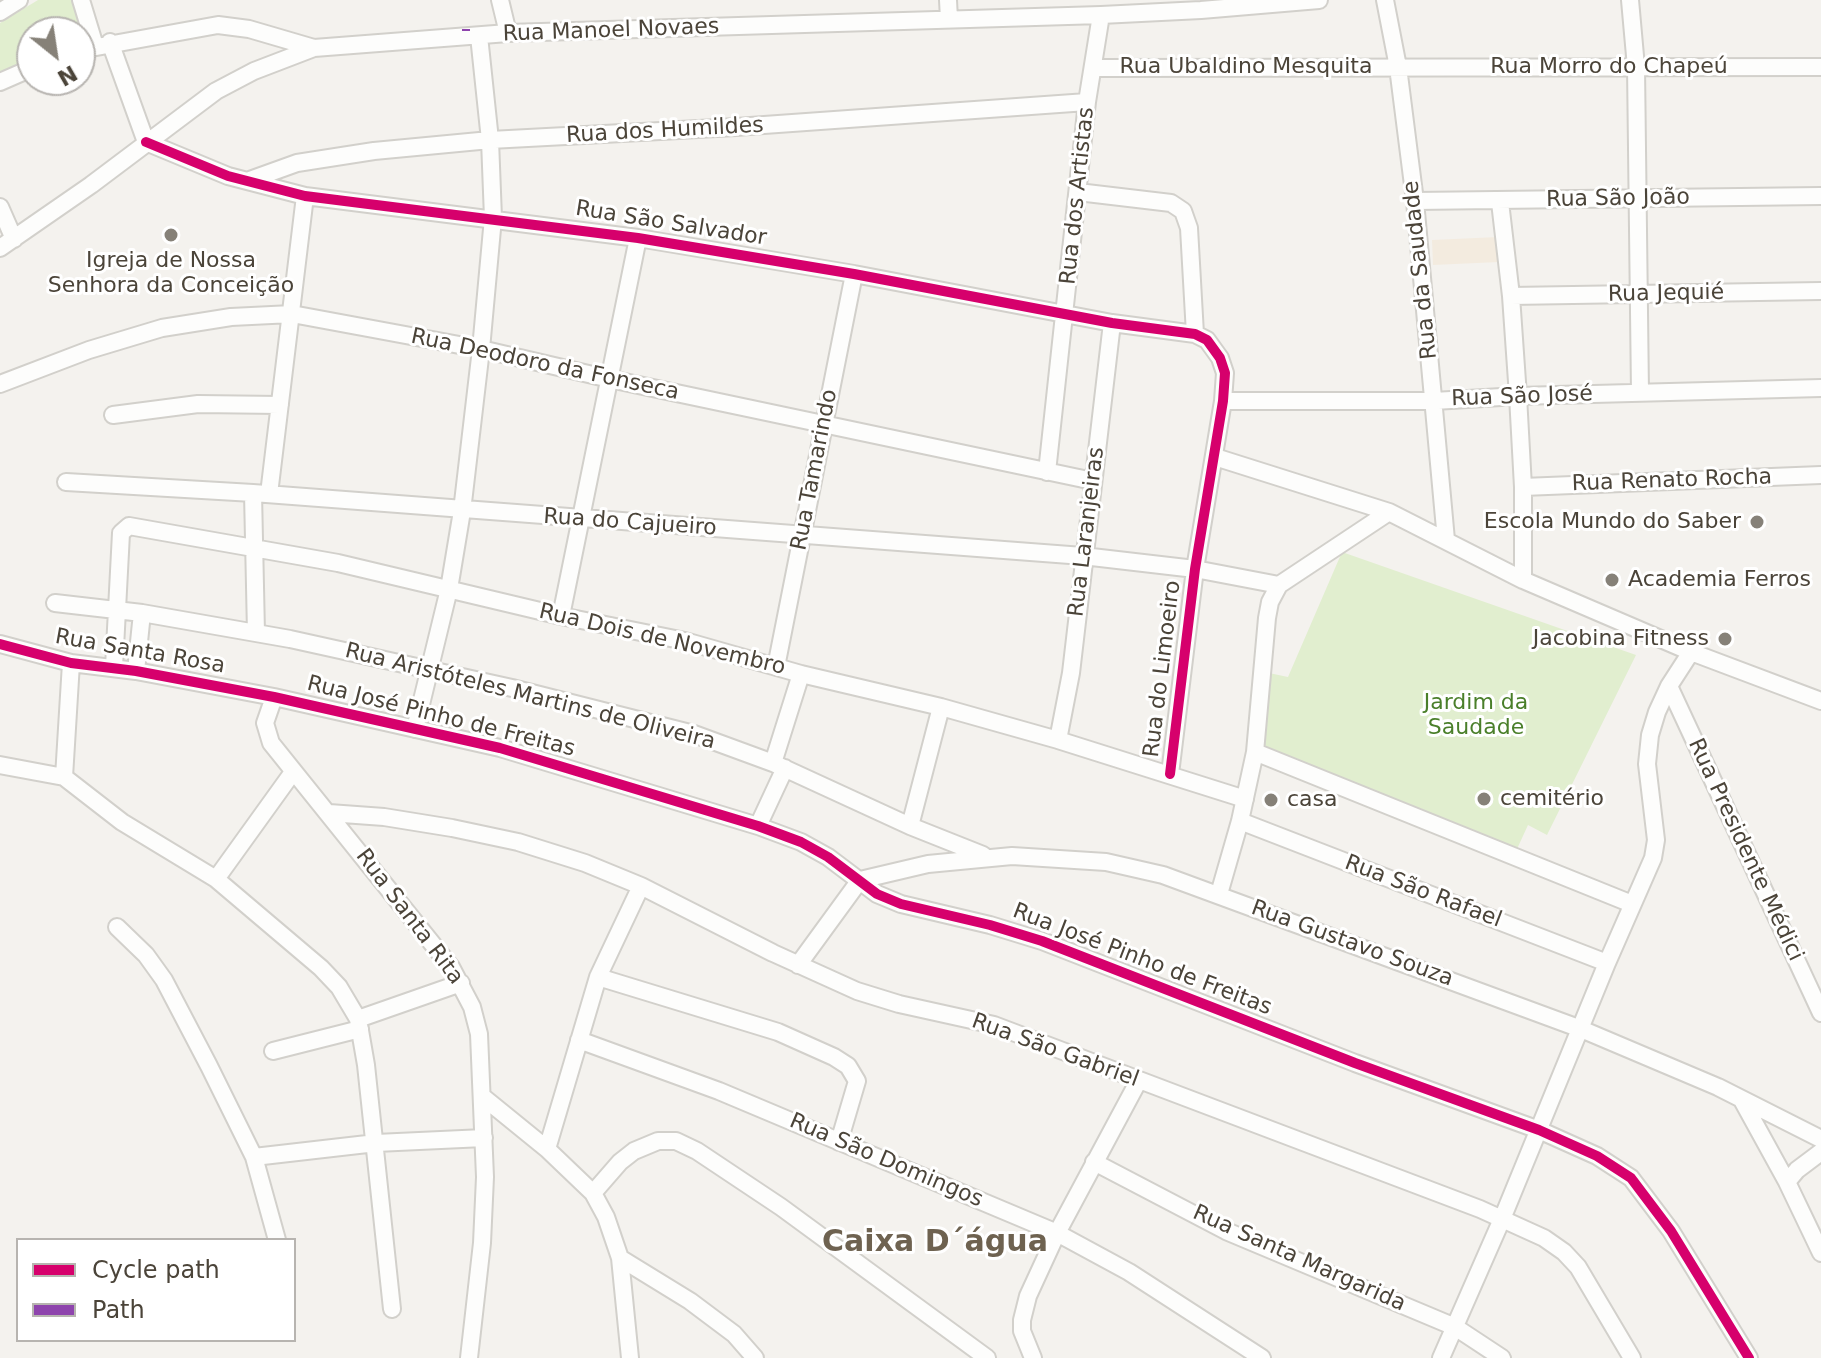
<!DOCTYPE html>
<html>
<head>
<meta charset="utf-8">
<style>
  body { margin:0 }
  #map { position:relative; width:1821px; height:1358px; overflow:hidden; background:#f4f2ee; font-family:"DejaVu Sans",sans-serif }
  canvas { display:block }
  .legend { position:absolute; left:16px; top:1238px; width:280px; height:104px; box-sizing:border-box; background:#fff; border:2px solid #b7b4b0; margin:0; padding:10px 14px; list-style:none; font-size:24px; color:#4b4439 }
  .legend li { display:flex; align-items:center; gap:16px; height:40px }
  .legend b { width:40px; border:2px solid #b7b4b0 }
  .north { position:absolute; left:16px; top:16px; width:80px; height:80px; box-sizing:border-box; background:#fff; border:2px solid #b7b4b0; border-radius:50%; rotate:150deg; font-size:22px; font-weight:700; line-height:32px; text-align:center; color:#4b4439 }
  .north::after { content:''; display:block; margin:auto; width:28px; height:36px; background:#868178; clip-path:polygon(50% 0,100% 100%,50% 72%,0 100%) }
</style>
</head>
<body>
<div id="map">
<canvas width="1821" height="1358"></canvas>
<ul class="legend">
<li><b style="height:10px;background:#d6006c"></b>Cycle path</li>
<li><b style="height:10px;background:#8e44ad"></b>Path</li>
</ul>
<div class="north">N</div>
</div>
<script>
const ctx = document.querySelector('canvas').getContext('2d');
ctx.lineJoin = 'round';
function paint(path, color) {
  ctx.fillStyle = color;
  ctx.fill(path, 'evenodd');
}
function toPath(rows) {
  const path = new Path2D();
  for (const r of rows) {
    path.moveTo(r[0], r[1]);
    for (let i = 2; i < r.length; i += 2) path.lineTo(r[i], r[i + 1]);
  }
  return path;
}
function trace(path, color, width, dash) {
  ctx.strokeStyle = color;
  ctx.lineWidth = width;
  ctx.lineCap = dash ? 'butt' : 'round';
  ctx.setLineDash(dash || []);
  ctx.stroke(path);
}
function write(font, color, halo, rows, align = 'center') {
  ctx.font = font + ' "DejaVu Sans",sans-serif';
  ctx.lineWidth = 6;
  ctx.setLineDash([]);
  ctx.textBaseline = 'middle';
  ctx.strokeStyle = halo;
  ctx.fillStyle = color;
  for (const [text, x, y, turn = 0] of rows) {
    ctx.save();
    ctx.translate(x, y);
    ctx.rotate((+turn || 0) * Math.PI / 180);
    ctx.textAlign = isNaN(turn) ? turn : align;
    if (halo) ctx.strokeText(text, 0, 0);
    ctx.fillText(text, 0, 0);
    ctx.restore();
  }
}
paint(toPath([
  [1498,237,1499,262,1433,265,1432,240]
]), '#f3ebdf');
paint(toPath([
  [38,0,78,0,86,30,80,38,80,32,32,32,32,62,0,76,0,23],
  [1342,552,1636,655,1547,835,1528,825,1517,849,1264,749,1269,673,1288,677]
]), '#e1eecf');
const minor = toPath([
  [81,0,95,46],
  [500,0,508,33],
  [948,0,949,19],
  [1385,0,1398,67,1415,201,1446,540],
  [1630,0,1636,67,1640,393],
  [0,12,19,0],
  [110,42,146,142],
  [80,50,218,25,249,29,314,48],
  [1095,68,1821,67],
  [0,82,32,68],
  [146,142,228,176,305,196,638,238,854,274,1112,323,1195,334,1207,340,1220,358,1225,373,1223,401,1195,569,1170,774],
  [247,181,297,163,374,151,490,140,736,127,1087,102],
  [1078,192,1171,203,1183,211,1189,228,1195,334],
  [1415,201,1821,196],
  [1500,202,1511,296,1518,396,1523,487,1523,580],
  [0,207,14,239],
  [0,248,91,185,216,91,254,71,314,48,508,33,1101,15,1201,10,1319,0],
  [1511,296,1821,291],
  [0,384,89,350,162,328,231,317,292,314,481,349,610,379,1093,481],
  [1223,401,1434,401,1518,396,1821,388],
  [113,415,198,404,280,405],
  [1215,457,1389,512,1523,580,1691,652,1821,701],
  [1047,472,1087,102,1101,15],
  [66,482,253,493,1083,556,1195,569,1279,585,1389,512],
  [1523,487,1821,475],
  [253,493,256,633],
  [269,494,305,196],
  [55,603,142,613,290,639,512,688,694,734,773,763,910,826,983,855],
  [561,616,638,238],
  [0,644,71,663,136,671,274,697,500,748,758,826,801,842,828,857,877,894,901,904,990,925,1042,941,1355,1063,1539,1130,1597,1156,1631,1178,1671,1231,1749,1358],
  [114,667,121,533,129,526,338,563,561,616,685,641,801,674,941,707,1058,740,1245,799],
  [776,667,854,274],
  [136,671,142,613],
  [1669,686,1821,1013],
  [274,697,265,723,271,743,451,967,472,1007,479,1034,485,1177,482,1243,469,1358],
  [415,729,449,589,462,511,481,349,493,218,490,140,479,36],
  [1058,740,1071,673,1112,323],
  [1255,752,1632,904],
  [773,763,801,674],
  [0,765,64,777,122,822,216,879,321,968,339,987,358,1019,366,1065,392,1309],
  [64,777,71,663],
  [329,813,384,817,452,828,518,842,585,863,641,886,773,953,857,991,899,1004,994,1025,1480,1209,1544,1238,1564,1252,1578,1267,1632,1358],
  [1240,821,1607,963],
  [758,826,785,768],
  [910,826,941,707],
  [216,879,293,772],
  [860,880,928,864,1012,856,1106,862,1163,875,1581,1029,1718,1087,1821,1139],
  [1219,894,1240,821,1255,752,1267,618,1270,602,1279,585],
  [117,927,146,955,164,980,209,1066,254,1157,277,1240],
  [798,965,860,880],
  [598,977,778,1032,834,1057,848,1066,857,1081,839,1142],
  [358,1019,461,983],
  [579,1040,719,1091,1057,1233,1129,1272,1262,1358],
  [273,1051,360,1029],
  [483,1097,547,1149,593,1193,606,1217,620,1258,630,1358],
  [1743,1102,1787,1182,1821,1253],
  [547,1149,598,977,641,886],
  [254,1157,376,1143,484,1138],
  [1094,1162,1226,1231,1455,1327,1502,1358],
  [1787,1182,1797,1170,1821,1152],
  [593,1193,620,1162,634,1151,658,1141,676,1141,697,1151,781,1207,987,1358],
  [620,1258,690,1301,734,1334,755,1358],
  [1033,1358,1022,1331,1022,1320,1028,1296,1057,1233,1139,1080],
  [1441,1358,1502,1219,1607,963,1653,858,1656,840,1647,764,1650,735,1657,712,1669,686,1691,652]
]);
trace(minor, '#d2d0cb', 20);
trace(minor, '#fdfdfc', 16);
trace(toPath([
  [466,29,466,31]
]), '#8e44ad', 8, [16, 8]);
trace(toPath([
  [146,142,228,176,305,196,638,238,854,274,1112,323,1195,334,1207,340,1220,358,1225,373,1223,401,1195,569,1170,774],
  [0,644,71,663,136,671,274,697,500,748,758,826,801,842,828,857,877,894,901,904,990,925,1042,941,1355,1063,1539,1130,1597,1156,1631,1178,1671,1231,1749,1358]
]), '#d6006c', 10);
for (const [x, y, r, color] of [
  [171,235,8,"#868178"],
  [1757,522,8,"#868178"],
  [1612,580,8,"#868178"],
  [1725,639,8,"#868178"],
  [1484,799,8,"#868178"],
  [1271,800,8,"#868178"]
]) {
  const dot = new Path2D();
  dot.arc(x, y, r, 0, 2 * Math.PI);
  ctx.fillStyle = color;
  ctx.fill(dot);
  trace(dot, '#fff', 3);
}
write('22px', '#4b4439', '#fff', [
  ["Rua Manoel Novaes",611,31,-2],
  ["Rua Ubaldino Mesquita",1246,67],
  ["Rua Morro do Chapeú",1609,67],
  ["Rua dos Humildes",665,131,-3],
  ["Rua dos Artistas",1078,196,-84],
  ["Rua São João",1618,199,-1],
  ["Rua São Salvador",671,224,9],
  ["Rua da Saudade",1421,270,-96],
  ["Rua Jequié",1666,294,-1],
  ["Rua Deodoro da Fonseca",545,365,12],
  ["Rua São José",1522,397,-2],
  ["Rua Tamarindo",815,470,-79],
  ["Rua Renato Rocha",1672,481,-2],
  ["Rua do Cajueiro",630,523,4],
  ["Rua Laranjeiras",1087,532,-83],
  ["Rua Dois de Novembro",662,640,13],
  ["Rua Santa Rosa",140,652,10],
  ["Rua do Limoeiro",1163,669,-83],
  ["Rua Aristóteles Martins de Oliveira",530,697,14],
  ["Rua José Pinho de Freitas",441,717,14],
  ["Rua Presidente Médici",1745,850,65],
  ["Rua São Rafael",1423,892,21],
  ["Rua Santa Rita",409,917,53],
  ["Rua Gustavo Souza",1352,944,20],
  ["Rua José Pinho de Freitas",1142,960,21],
  ["Rua São Gabriel",1055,1051,20],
  ["Rua São Domingos",886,1161,23],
  ["Rua Santa Margarida",1299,1259,24]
]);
write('22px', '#4b4439', '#fff', [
  ["Igreja de Nossa",171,261,"center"],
  ["Senhora da Conceição",171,286,"center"],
  ["Escola Mundo do Saber",1741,522,"right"],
  ["Academia Ferros",1628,580],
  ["Jacobina Fitness",1709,639,"right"],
  ["cemitério",1500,799],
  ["casa",1287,800]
], 'left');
write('22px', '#4a7f2a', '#fff', [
  ["Jardim da",1476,703],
  ["Saudade",1476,728]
]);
write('bold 30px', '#6e6250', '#fff', [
  ["Caixa D´água",935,1243]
]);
</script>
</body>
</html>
